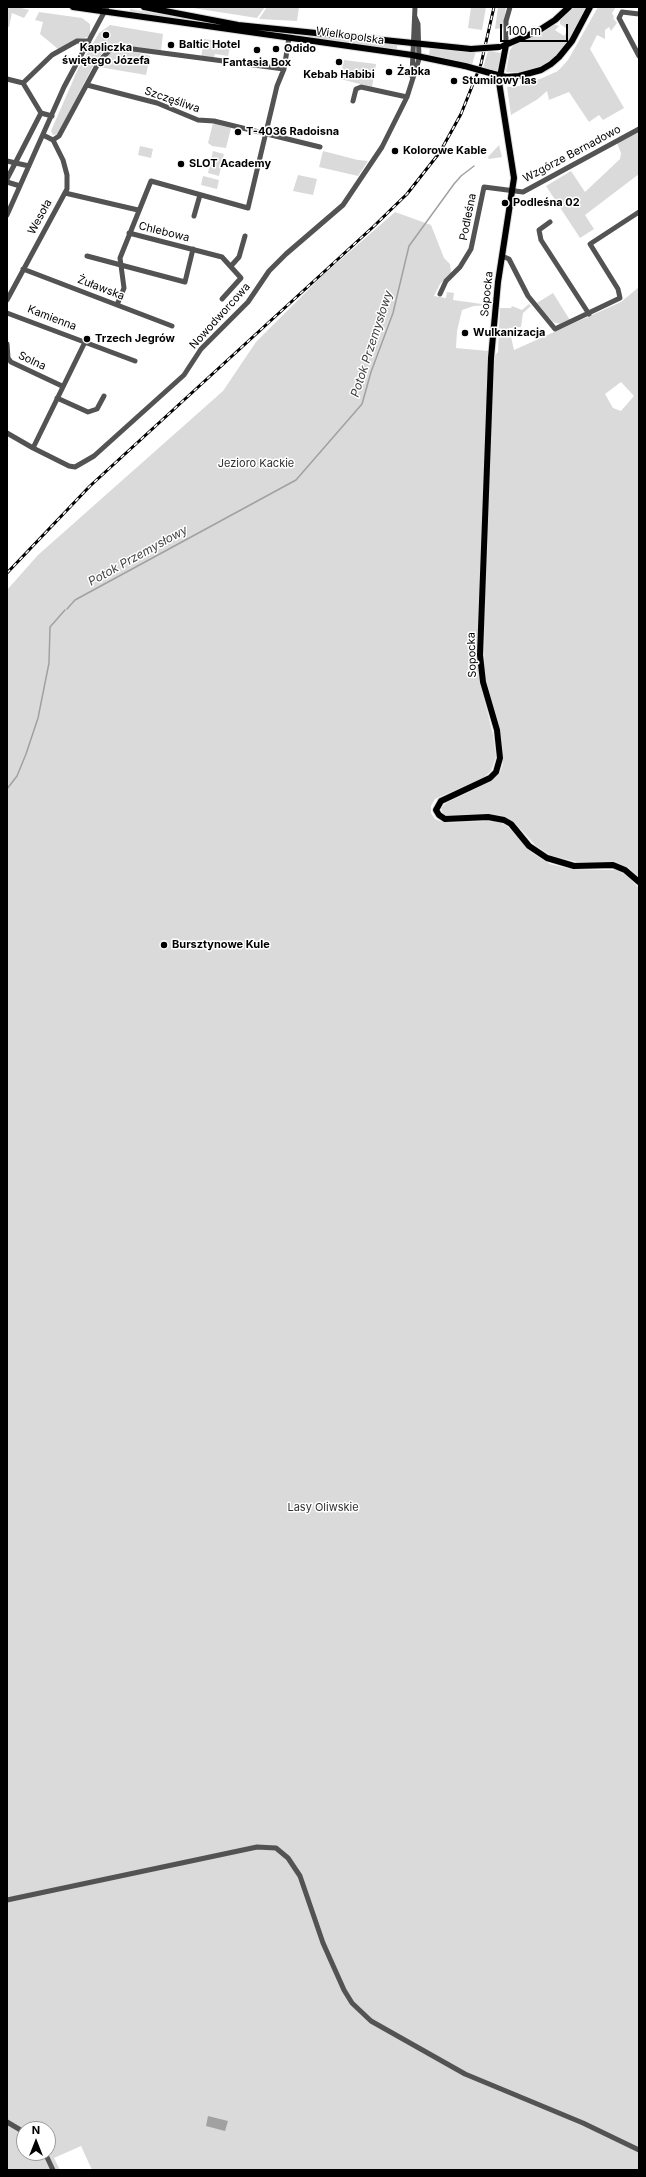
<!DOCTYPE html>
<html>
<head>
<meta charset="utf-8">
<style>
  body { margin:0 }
  #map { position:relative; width:646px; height:2177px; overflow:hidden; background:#fff; font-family:Inter,sans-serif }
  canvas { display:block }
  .frame { position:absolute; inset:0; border:8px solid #000; pointer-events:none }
  .north { position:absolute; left:16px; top:2121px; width:40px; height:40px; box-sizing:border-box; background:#fff; border:1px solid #999; border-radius:50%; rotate:0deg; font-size:11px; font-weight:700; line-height:16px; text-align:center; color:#000 }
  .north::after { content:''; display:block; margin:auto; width:14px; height:18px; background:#000; clip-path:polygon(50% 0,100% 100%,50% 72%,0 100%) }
  .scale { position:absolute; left:500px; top:24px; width:68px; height:18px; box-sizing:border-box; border:2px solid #000; border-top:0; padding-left:5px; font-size:12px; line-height:14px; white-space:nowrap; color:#000; -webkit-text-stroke:3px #fff; paint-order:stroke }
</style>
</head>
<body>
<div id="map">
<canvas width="646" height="2177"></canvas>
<div class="frame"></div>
<div class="north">N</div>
<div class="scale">100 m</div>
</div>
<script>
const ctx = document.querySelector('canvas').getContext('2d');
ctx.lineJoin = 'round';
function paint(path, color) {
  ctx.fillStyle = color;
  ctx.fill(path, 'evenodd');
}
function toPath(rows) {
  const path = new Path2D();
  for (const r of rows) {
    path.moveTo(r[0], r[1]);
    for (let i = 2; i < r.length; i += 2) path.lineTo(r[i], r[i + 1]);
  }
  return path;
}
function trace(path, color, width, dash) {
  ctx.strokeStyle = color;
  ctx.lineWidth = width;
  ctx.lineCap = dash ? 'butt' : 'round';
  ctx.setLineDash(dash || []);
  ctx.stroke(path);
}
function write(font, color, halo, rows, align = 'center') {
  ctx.font = font + ' Inter,sans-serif';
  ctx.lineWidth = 3;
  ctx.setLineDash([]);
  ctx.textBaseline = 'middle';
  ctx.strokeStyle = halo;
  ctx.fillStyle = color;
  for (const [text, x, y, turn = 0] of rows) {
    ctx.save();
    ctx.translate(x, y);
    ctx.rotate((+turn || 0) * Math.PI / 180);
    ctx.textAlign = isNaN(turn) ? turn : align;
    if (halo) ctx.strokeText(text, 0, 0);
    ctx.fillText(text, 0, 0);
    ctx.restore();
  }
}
paint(toPath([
  [7,7,18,7,29,10,24,18,12,13,9,27,7,27],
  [187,7,265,7,257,18],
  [267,7,299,7,297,21,259,19],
  [471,7,486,7,482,30,468,28],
  [498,7,506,7,503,28,495,29],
  [573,7,585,7,585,10,564,49,546,64,538,68,527,72,506,72,510,50,514,45,544,32,553,24,559,26,555,30,564,36,566,33,566,28,560,24,560,19],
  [598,7,616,7,612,13,614,17,613,18,617,23,611,31,609,27,605,30,605,39,597,35,590,49,624,108,603,120,599,115,589,122,569,92,549,100,547,91,538,99,511,115,507,87,520,86,520,84,540,79,558,71,568,60],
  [130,9,207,22,397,45,397,49,329,41,130,13],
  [39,12,82,18,90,24,90,34,88,37,74,40,58,49,40,34,43,22,35,20],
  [110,25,163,34,161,51,120,45,112,45,106,49,96,60,58,134,53,135,51,131,78,69,99,33],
  [204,39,231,43,228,56,215,54,214,57,201,57],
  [430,47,468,52,476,51,472,65,429,55],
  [117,50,135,52,150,56,146,75,99,67,111,51],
  [488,51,501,53,502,57,496,72,483,68],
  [344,60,376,64,372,87,340,79],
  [213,123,231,128,226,148,212,146,208,143],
  [639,132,639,174,585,215,594,229,580,238,546,186,571,171,585,192,620,159,621,153,617,143],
  [499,145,502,157,489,159,488,157],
  [140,146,153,149,151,158,138,155],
  [213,151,224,154,219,176,208,173],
  [323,151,358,160,368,161,358,176,319,167],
  [298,175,317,179,313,195,293,191],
  [203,176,219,180,217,189,201,185],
  [395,212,431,225,444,258,450,264,451,273,440,284,434,296,446,298,447,292,454,293,453,300,489,305,474,306,462,310,457,331,456,348,488,351,477,655,480,682,493,735,496,757,491,771,483,778,435,799,431,806,431,813,435,819,445,823,487,821,499,822,508,827,532,853,550,864,575,870,616,870,627,876,639,888,639,2170,92,2170,81,2146,54,2158,60,2170,7,2170,7,590,38,555,223,391,256,342,323,275],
  [24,2129,48,2129,48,2153,24,2153],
  [639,287,639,877,629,868,614,861,581,863,552,856,536,846,514,822,504,816,486,814,449,816,443,814,441,808,446,803,492,781,500,773,503,764,502,741,486,681,484,654,493,382,495,355,498,352,500,308,511,308,512,306,522,310,529,304,531,306,523,313,521,327,509,328,514,350,621,302],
  [621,382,634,396,621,411,613,408,605,394],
  [553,293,570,320,560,324,553,322,537,303]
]), '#dadada');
paint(toPath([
  [208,2116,228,2121,225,2131,206,2126]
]), '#a1a1a1');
trace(toPath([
  [67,609,75,600,296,480,362,404,371,372,393,313,409,246,454,184,461,176,474,166],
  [7,789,17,776,26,754,38,718,49,663,50,627,65,610]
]), '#a1a1a1', 1.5);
const major = toPath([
  [73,7,412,55,465,66],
  [144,7,238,25,471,49],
  [506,45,499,82,514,178,498,282,491,358,480,655,483,682,497,730,500,758,496,772,490,778,441,801,436,810,439,815,445,819,488,817,504,820,511,824,529,846,547,858,574,866,613,865,625,870,639,882],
  [503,46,538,31,555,20,569,7],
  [490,73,506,77,519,76,541,70,551,64,559,57,572,41,590,7]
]);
trace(major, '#dbdbdb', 8);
trace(toPath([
  [639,14,622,12,619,18,639,56],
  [506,45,506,21,510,7],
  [412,76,415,7],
  [7,79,23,83,41,113],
  [23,83,52,55,77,41,89,41],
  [87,85,157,103,198,120,214,121,320,147],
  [353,101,356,89,361,87,407,97],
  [41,113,52,116],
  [53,140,59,136,100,60,112,48,125,48,284,69],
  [7,161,29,166],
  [7,179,41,113],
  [7,182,20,186],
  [65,193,138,210],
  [7,215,64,87,107,7],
  [194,216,200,195],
  [550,222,539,230,541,240,589,314],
  [129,233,222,257,241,278,222,299],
  [87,256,185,282,193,249],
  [502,256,509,259,528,296,555,329,620,298,618,289,590,244,639,212],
  [231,266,239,257,245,236],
  [23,269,172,326],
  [440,294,446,281,460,267,471,249,484,187,523,192,639,129],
  [7,300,67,189,67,175,63,160,53,140,43,135],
  [117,305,124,288,120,258,151,181,248,208,277,86,284,69,289,38],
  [7,313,135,361],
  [7,344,8,358,11,362,62,386],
  [57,398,88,412,97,409,104,396],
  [7,433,33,448,69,466,75,467,94,456,184,375,201,349,248,302,269,271,286,254,343,205,382,147,407,97,419,59,418,24,415,17],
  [33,448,85,342],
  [7,1900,257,1847,276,1848,288,1858,300,1876,323,1943,344,1990,352,2003,371,2021,465,2074,583,2123,639,2150],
  [7,2122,24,2132],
  [45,2153,53,2170]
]), '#535353', 5);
trace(major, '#000', 6);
const rail = toPath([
  [7,573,90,486,373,227,407,194,440,152,461,114,481,64,494,7]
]);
trace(rail, '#000', 3);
trace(rail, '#fff', 1.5, [4.5]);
const majorBridge = toPath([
  [471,49,499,47],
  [465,66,490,73]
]);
trace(majorBridge, '#dbdbdb', 8, []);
trace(majorBridge, '#000', 6);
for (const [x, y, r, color] of [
  [106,35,4,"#000"],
  [171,45,4,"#000"],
  [276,49,4,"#000"],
  [257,50,4,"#000"],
  [339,62,4,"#000"],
  [389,72,4,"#000"],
  [454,81,4,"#000"],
  [238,132,4,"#000"],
  [395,151,4,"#000"],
  [181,164,4,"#000"],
  [505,203,4,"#000"],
  [465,333,4,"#000"],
  [87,339,4,"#000"],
  [164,945,4,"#000"]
]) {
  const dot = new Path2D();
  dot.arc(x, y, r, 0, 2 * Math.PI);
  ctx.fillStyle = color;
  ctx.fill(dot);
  trace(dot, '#fff', 1.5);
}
write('11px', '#000', '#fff', [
  ["Wielkopolska",350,36,8],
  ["Szczęśliwa",172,100,19],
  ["Wzgórze Bernadowo",572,154,-28],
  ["Wesoła",40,217,-62],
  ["Podleśna",468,217,-79],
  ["Chlebowa",164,232,14],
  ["Żuławska",101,288,21],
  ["Sopocka",487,294,-84],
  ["Nowodworcowa",220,316,-48],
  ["Kamienna",52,318,21],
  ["Solna",32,361,25],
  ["Sopocka",472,655,-92]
]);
write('bold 11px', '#000', '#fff', [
  ["Baltic Hotel",179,45],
  ["Kapliczka",106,48,"center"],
  ["świętego Józefa",106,61,"center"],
  ["Odido",284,49],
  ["Fantasia Box",257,63,"center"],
  ["Żabka",397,72],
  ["Kebab Habibi",339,75,"center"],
  ["Stumilowy las",462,81],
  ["T-4036 Radoisna",246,132],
  ["Kolorowe Kable",403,151],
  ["SLOT Academy",189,164],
  ["Podleśna 02",513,203],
  ["Wulkanizacja",473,333],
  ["Trzech Jegrów",95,339],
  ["Bursztynowe Kule",172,945]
], 'left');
write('11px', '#313131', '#fff', [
  ["Jezioro Kackie",256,464],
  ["Lasy Oliwskie",323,1508]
]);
write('italic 12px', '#424242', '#fff', [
  ["Potok Przemysłowy",372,344,-72],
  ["Potok Przemysłowy",138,556,-29]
]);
</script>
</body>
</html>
